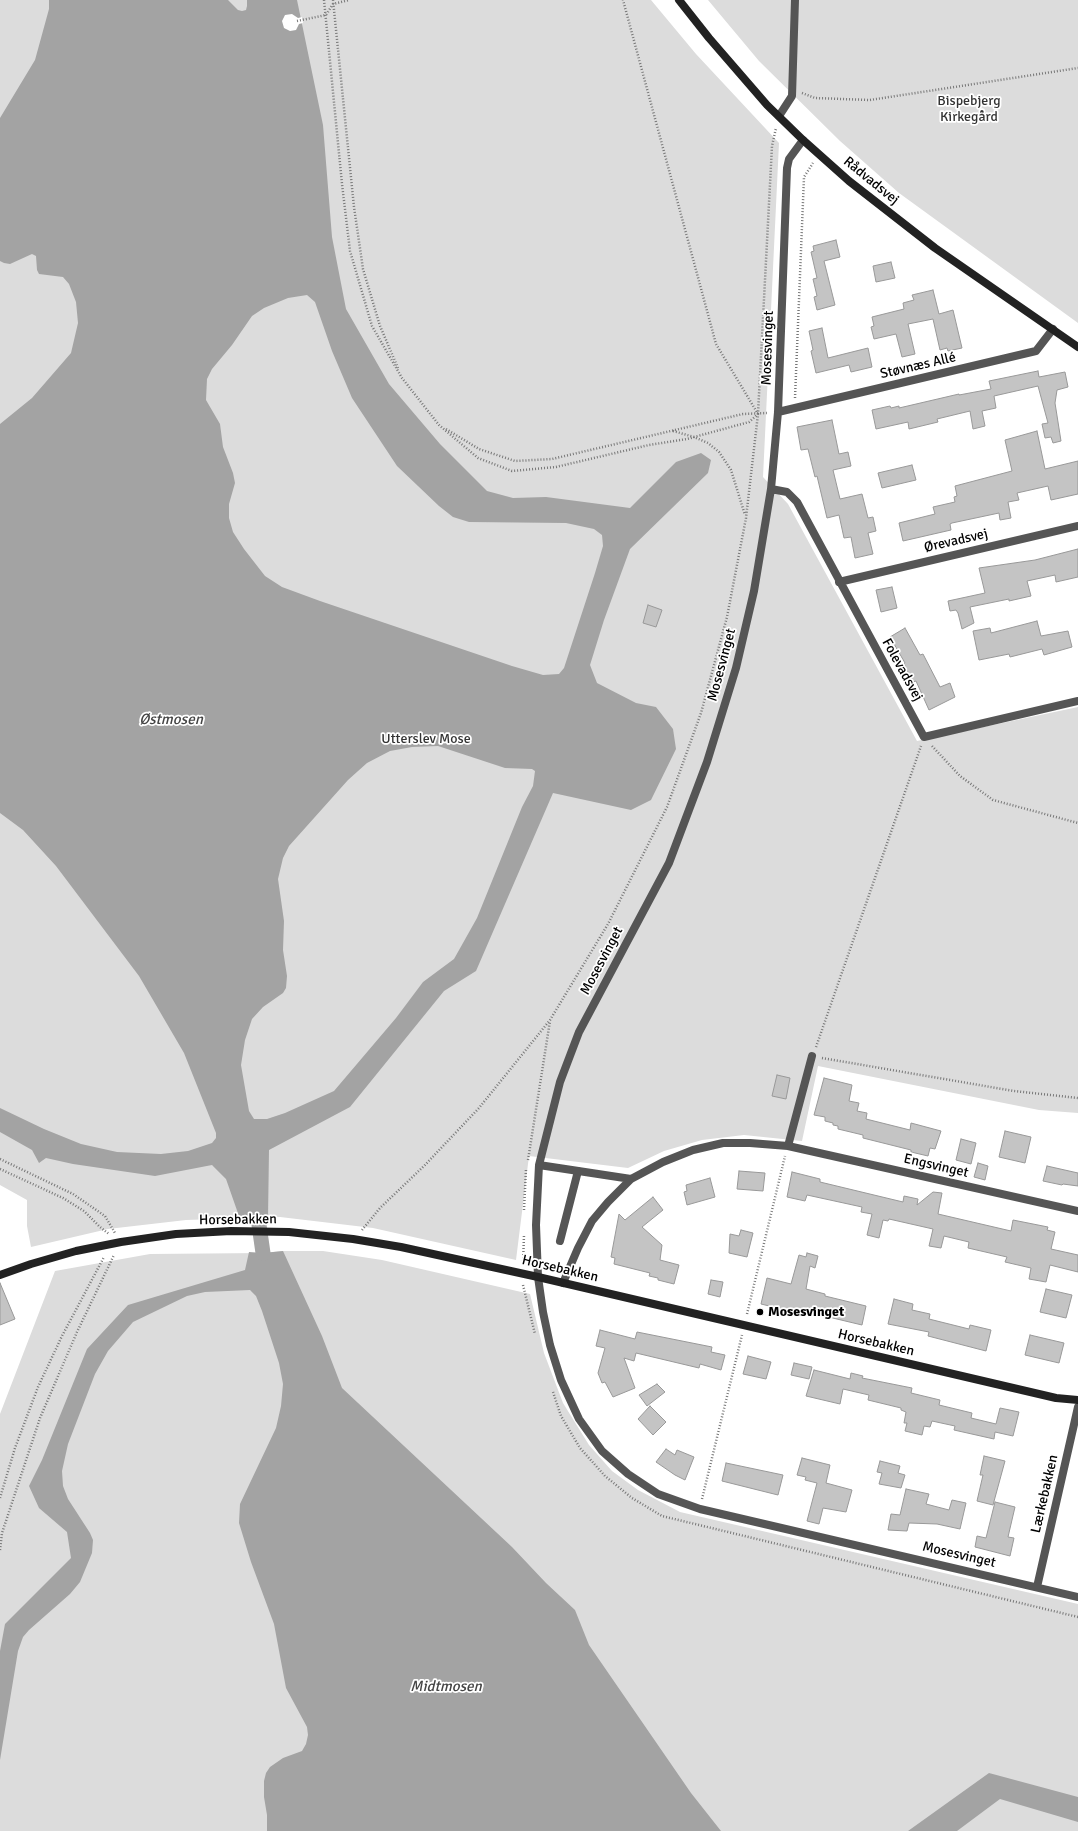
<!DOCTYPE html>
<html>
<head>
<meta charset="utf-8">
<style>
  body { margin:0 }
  canvas { display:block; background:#fff }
</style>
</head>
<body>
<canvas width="1078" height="1831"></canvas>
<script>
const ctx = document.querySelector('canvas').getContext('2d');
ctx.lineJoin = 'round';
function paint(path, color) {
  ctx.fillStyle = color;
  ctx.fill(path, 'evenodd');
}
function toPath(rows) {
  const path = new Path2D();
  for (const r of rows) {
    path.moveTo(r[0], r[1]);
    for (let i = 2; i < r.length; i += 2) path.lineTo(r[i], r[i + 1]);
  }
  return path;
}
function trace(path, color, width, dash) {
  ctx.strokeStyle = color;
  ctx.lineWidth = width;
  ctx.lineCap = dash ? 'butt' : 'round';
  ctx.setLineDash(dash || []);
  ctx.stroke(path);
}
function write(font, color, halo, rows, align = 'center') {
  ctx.font = font + ' Signika,sans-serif';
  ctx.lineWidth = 3.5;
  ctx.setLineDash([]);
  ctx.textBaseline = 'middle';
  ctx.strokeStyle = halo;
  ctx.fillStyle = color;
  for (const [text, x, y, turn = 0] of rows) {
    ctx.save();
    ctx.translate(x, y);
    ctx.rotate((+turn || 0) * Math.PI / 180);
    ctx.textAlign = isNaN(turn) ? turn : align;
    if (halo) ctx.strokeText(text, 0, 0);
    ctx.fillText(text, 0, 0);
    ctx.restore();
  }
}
paint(toPath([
  [0,0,651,0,696,54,779,143,763,477,788,504,917,741,1078,707,1078,1113,1039,1110,818,1066,802,1141,744,1135,702,1140,664,1151,628,1168,529,1156,516,1260,373,1228,280,1217,186,1220,108,1229,31,1247,27,1226,27,1200,0,1185],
  [708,0,1078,0,1078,323,899,193,840,141,759,61],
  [283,1251,323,1251,382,1260,530,1294,544,1353,563,1403,589,1445,612,1471,638,1490,680,1512,1078,1604,1078,1831,0,1831,0,1414,55,1271,150,1254,263,1253]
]), '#dcdcdc');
paint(toPath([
  [49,0,228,0,238,10,242,11,246,10,247,6,247,0,297,0,323,125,332,237,346,309,389,384,440,444,487,491,513,498,546,497,630,508,676,462,701,453,711,460,708,473,630,549,604,620,590,665,597,683,636,703,656,707,673,729,676,749,651,800,631,810,553,793,476,971,444,991,350,1107,269,1150,268,1218,240,1219,226,1179,212,1165,155,1176,73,1164,46,1158,39,1163,32,1150,0,1132,0,1108,44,1129,81,1144,117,1152,161,1154,188,1151,212,1143,216,1138,216,1133,184,1053,139,976,56,866,23,830,0,813,0,424,32,398,71,353,78,323,76,302,69,284,63,277,39,274,37,270,36,256,32,254,10,264,4,263,0,261,0,118,35,60,49,9],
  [307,295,315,302,332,351,352,398,397,466,439,506,453,517,469,522,566,523,594,529,602,535,603,546,595,573,564,668,559,674,543,675,512,666,320,601,282,587,265,576,244,549,233,532,229,518,229,504,235,483,233,473,223,447,220,424,206,400,207,379,212,369,232,345,252,316,264,308,288,298],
  [438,746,505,768,532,769,535,771,533,786,522,807,477,918,454,959,423,982,396,1018,334,1091,285,1113,267,1119,254,1119,249,1111,241,1065,245,1040,252,1019,263,1007,283,993,286,988,287,976,283,950,284,921,278,879,283,858,289,846,348,780,367,763,390,751,412,747],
  [283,1251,322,1336,342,1388,512,1547,546,1583,575,1610,589,1645,691,1793,721,1831,267,1831,267,1815,264,1797,264,1781,266,1773,270,1767,283,1758,302,1751,306,1744,308,1735,307,1727,286,1688,274,1624,251,1562,239,1523,240,1504,276,1428,281,1406,283,1384,279,1363,262,1311,256,1296,250,1290,205,1292,187,1296,133,1322,108,1351,95,1374,68,1444,62,1471,63,1486,68,1499,90,1533,93,1540,92,1553,80,1582,70,1594,29,1630,23,1637,18,1651,0,1760,0,1651,5,1624,71,1558,67,1532,39,1508,29,1486,42,1460,87,1349,128,1305,245,1270,249,1252,263,1253],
  [989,1773,1078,1797,1078,1822,1000,1799,957,1831,908,1831]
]), '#a3a3a3');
paint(toPath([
  [292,14,298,18,302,17,303,23,299,24,296,30,290,31,284,28,282,21,285,15]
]), '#fff');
trace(toPath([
  [258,1218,263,1253]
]), '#a3a3a3', 15);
const building = toPath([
  [836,240,840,257,824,261,835,305,817,310,814,297,817,296,813,279,817,278,811,252,814,251,813,246,836,240],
  [891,262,895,278,876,282,873,266,891,262],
  [933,290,939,314,953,310,962,348,948,351,947,348,940,350,933,319,908,324,915,354,902,357,896,334,874,339,871,327,874,326,872,317,904,309,903,303,914,300,912,295,933,290],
  [822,328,828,358,868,348,872,367,851,372,849,365,816,373,811,351,813,350,809,331,822,328],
  [1038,371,1039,377,1065,372,1068,387,1057,390,1055,403,1061,441,1053,443,1051,437,1045,438,1042,424,1048,423,1038,386,994,396,996,408,982,411,985,426,973,429,970,411,937,419,938,422,909,429,908,422,876,429,872,410,890,406,891,408,899,406,899,408,959,394,959,395,991,389,989,381,1038,371],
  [832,420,839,454,848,452,851,466,833,470,840,499,862,494,868,518,873,517,876,531,868,533,873,554,855,558,851,537,844,538,839,515,827,518,817,476,815,477,808,449,801,450,797,427,832,420],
  [1037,431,1045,469,1078,461,1078,494,1051,500,1048,486,1017,493,1019,500,1008,502,1011,518,1000,520,999,513,952,523,950,524,951,530,903,541,899,523,935,514,933,507,955,502,954,497,957,496,955,486,1012,471,1005,440,1037,431],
  [912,465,916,480,882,488,878,473,912,465],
  [1078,549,1078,577,1056,582,1055,575,1027,581,1031,596,1009,601,1009,599,970,607,974,623,962,629,958,613,956,610,950,611,948,601,985,593,979,568,1035,560,1078,549],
  [892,587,897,608,881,612,876,590,892,587],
  [648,605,662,610,656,627,643,623,648,605],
  [1037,621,1041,636,1068,631,1072,647,1044,655,1042,649,1010,657,1009,654,979,660,973,631,990,628,991,633,1037,621],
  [905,628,920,655,923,654,940,687,950,683,955,697,929,710,916,681,913,682,904,664,905,663,890,637,905,628],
  [777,1075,790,1078,786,1099,772,1096,777,1075],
  [824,1078,852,1085,849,1101,859,1103,857,1111,867,1113,866,1119,910,1130,911,1123,941,1131,935,1149,930,1148,928,1156,911,1152,911,1150,863,1138,863,1135,838,1129,838,1126,833,1125,833,1123,825,1121,825,1117,814,1115,824,1078],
  [1005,1131,1031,1137,1025,1163,999,1157,1005,1131],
  [961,1139,976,1143,971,1164,956,1160,961,1139],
  [978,1163,988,1166,985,1180,974,1177,978,1163],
  [1047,1166,1078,1173,1078,1186,1063,1184,1062,1185,1043,1181,1047,1166],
  [739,1171,765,1173,763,1191,737,1189,739,1171],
  [792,1172,820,1179,820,1182,903,1202,904,1196,918,1199,917,1205,933,1192,942,1193,938,1214,1011,1231,1013,1220,1048,1227,1047,1230,1055,1232,1051,1249,1078,1255,1078,1272,1050,1265,1046,1282,1029,1279,1031,1268,1005,1262,1007,1257,968,1248,969,1242,944,1236,941,1248,929,1246,933,1229,889,1219,888,1221,883,1220,879,1238,867,1235,872,1214,861,1212,862,1207,807,1195,805,1201,787,1197,792,1172],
  [710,1178,715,1197,687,1205,684,1192,687,1191,686,1185,710,1178],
  [653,1197,663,1210,642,1227,662,1245,660,1260,679,1265,674,1284,658,1280,658,1278,649,1276,650,1273,614,1264,615,1258,611,1257,619,1214,625,1220,653,1197],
  [741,1230,753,1233,747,1257,729,1253,730,1234,739,1236,741,1230],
  [807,1253,818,1256,815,1268,810,1266,806,1289,825,1294,825,1296,866,1306,862,1325,795,1309,794,1312,761,1304,767,1278,791,1284,799,1255,806,1257,807,1253],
  [711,1280,723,1282,720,1297,708,1294,711,1280],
  [0,1283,15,1319,0,1325,0,1283],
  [1046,1289,1072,1295,1066,1318,1040,1312,1046,1289],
  [894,1299,913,1304,912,1310,930,1314,929,1319,969,1329,970,1325,991,1330,986,1351,928,1336,929,1332,888,1324,894,1299],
  [600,1330,635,1339,637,1332,712,1347,711,1352,725,1355,721,1370,700,1364,699,1368,636,1353,634,1361,624,1358,635,1388,613,1397,605,1382,602,1383,598,1373,605,1348,596,1346,600,1330],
  [1030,1335,1064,1343,1059,1363,1025,1355,1030,1335],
  [748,1356,771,1362,766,1379,743,1374,748,1356],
  [794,1363,812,1367,809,1379,791,1375,794,1363],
  [814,1370,850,1379,851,1373,863,1376,862,1378,912,1388,911,1393,940,1400,939,1405,972,1413,971,1418,996,1424,1000,1408,1019,1412,1013,1436,995,1432,994,1439,954,1430,955,1426,932,1421,930,1427,924,1426,922,1435,905,1431,907,1423,904,1423,906,1412,901,1410,901,1408,868,1400,869,1395,843,1389,840,1404,806,1396,814,1370],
  [657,1384,665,1392,647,1406,639,1395,657,1384],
  [650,1406,666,1422,653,1435,638,1419,650,1406],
  [666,1449,675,1455,677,1450,694,1457,685,1480,675,1475,656,1462,666,1449],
  [984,1456,1005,1461,993,1505,977,1501,983,1475,980,1475,984,1456],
  [802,1458,830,1465,826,1483,852,1490,846,1512,823,1508,819,1524,807,1521,817,1483,805,1480,806,1477,797,1475,802,1458],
  [880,1461,900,1466,898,1473,905,1475,901,1488,879,1484,882,1473,877,1472,880,1461],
  [726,1463,783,1475,778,1495,722,1481,726,1463],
  [906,1489,929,1494,926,1504,949,1510,952,1500,966,1503,960,1529,937,1524,909,1523,907,1531,888,1530,891,1514,900,1515,906,1489],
  [995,1502,1015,1507,1008,1537,1014,1538,1010,1556,975,1547,977,1536,986,1538,995,1502]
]);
paint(building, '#c4c4c4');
trace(building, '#999', 1);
trace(toPath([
  [324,0,342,184,350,251,372,326,402,378,439,425,478,458,512,471,556,467,649,445,687,439,749,422,758,414,716,344,623,0],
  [333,0,354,207,363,269,380,326,398,368],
  [297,21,326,15,333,4,349,0],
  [802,93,815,98,870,100,1078,68],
  [795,398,804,177,813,163],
  [446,429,479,449,515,461,552,459,743,414,767,413],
  [673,431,694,437,708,443,719,452,731,470,745,515],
  [932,746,960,776,993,800,1078,823],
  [816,1047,921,746],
  [822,1058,1014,1091,1078,1098],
  [0,1159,73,1194,105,1216,115,1233],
  [528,1160,550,1021],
  [0,1169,63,1198,84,1211,100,1227,109,1234],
  [524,1210,526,1169],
  [362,1230,380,1208,425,1165,479,1108,550,1020,608,924,667,807,701,713,727,617,746,518,758,414,772,146,776,128],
  [523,1264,524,1235],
  [523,1285,535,1334],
  [747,1314,785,1156],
  [553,1392,561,1416,580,1448,605,1476,632,1498,662,1516,1078,1617],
  [0,1498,15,1448,38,1387,62,1336,104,1257],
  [702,1499,742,1335],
  [0,1550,2,1533,40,1418,77,1332,114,1255]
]), '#777', 2.5, [1, 2]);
trace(toPath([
  [779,116,792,96,795,0],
  [560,1241,578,1171]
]), '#555', 8);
trace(toPath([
  [803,140,789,159,787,168,778,412,771,489,754,591,736,668,707,762,669,863,579,1032,560,1082,539,1165,536,1225,538,1277,543,1312,550,1345,561,1380,579,1419,602,1451,628,1474,658,1494,700,1509,1078,1597],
  [778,412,1036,351,1053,329],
  [771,489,787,492,797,502,924,737,1078,701],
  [839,582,1078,526],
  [788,1146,812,1056],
  [539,1165,631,1179],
  [563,1283,578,1248,592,1221,608,1202,631,1179,663,1162,693,1150,723,1143,750,1143,788,1146,1078,1211],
  [1037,1587,1078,1407]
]), '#555', 8);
trace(toPath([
  [679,0,709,38,767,105,803,140,849,181,935,248,1078,347],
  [0,1275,31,1264,76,1251,121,1242,176,1234,231,1231,289,1232,353,1239,401,1247,538,1277,1056,1398,1078,1400]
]), '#222', 8);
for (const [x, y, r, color] of [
  [760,1312,4,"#000"]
]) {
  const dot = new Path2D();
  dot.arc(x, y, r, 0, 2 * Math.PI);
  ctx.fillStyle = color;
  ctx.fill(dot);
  trace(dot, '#fff', 1.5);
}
write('14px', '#333', '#fff', [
  ["Bispebjerg",969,101],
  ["Kirkegård",969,117],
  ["Utterslev Mose",426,739]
]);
write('14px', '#000', '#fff', [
  ["Rådvadsvej",871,181,39],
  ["Mosesvinget",768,348,-88],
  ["Støvnæs Allé",918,366,-13],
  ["Ørevadsvej",956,541,-13],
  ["Mosesvinget",722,665,-75],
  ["Folevadsvej",902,670,61],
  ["Mosesvinget",602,961,-62],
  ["Engsvinget",936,1166,13],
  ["Horsebakken",238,1220,-1],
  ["Horsebakken",560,1269,13],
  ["Horsebakken",876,1343,13],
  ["Lærkebakken",1045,1494,-77],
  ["Mosesvinget",959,1555,13]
]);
write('bold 14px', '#000', '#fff', [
  ["Mosesvinget",768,1312]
], 'left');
write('italic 15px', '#444', '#fff', [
  ["Østmosen",171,720],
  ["Midtmosen",446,1687]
]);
</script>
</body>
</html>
